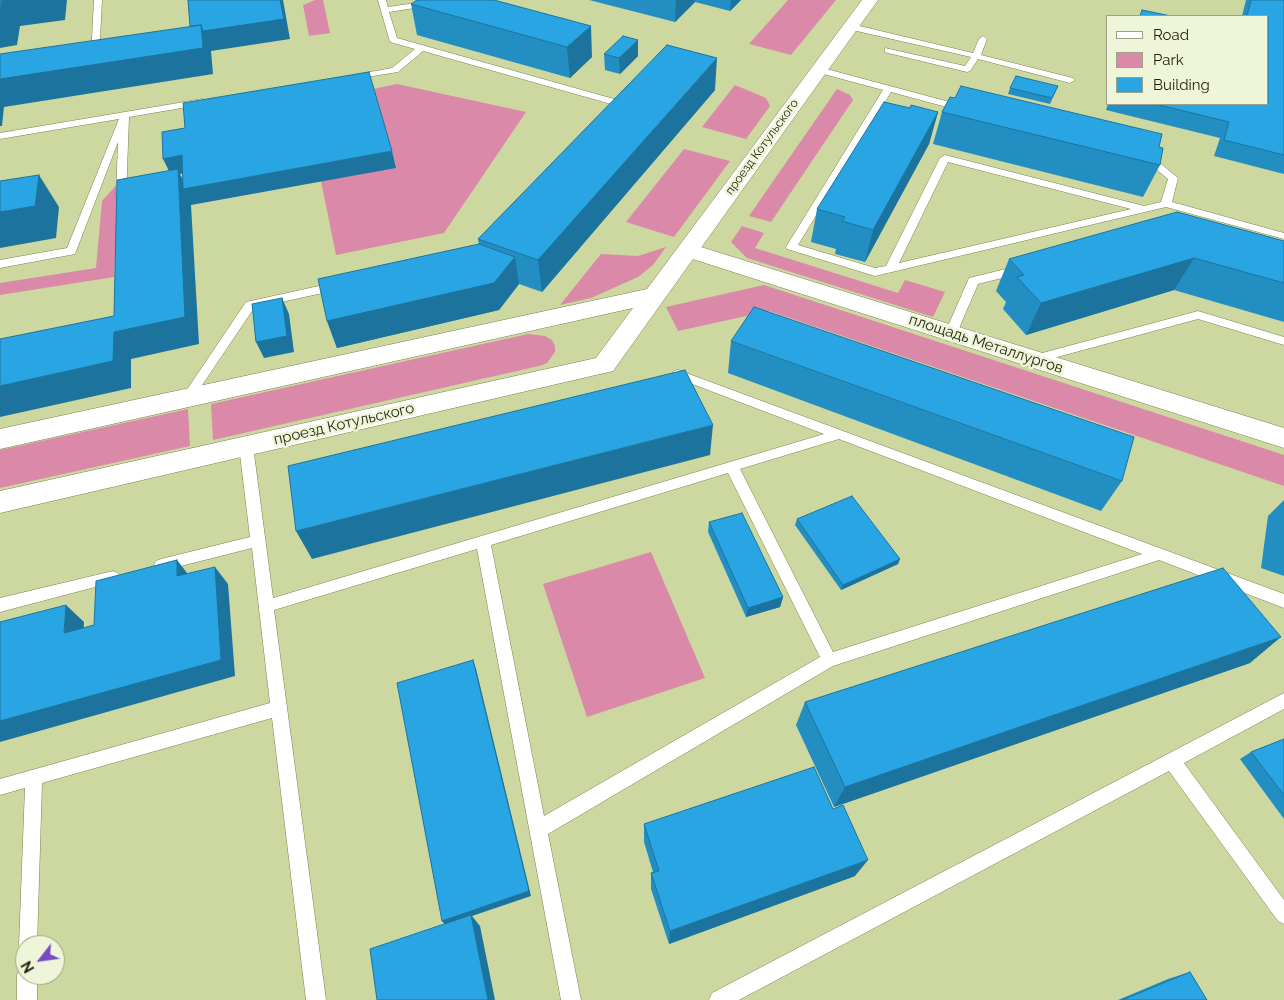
<!DOCTYPE html>
<html>
<head>
<meta charset="utf-8">
<style>
  body { margin:0 }
  #map { position:relative; width:1284px; height:1000px; overflow:hidden; background:#cdd7a0; font-family:Raleway,sans-serif }
  canvas { display:block }
  .legend { position:absolute; left:1106px; top:15px; width:162px; height:90px; box-sizing:border-box; background:#eff5d9; border:1px solid #9ca187; margin:0; padding:6px 9px; list-style:none; font-size:15px; color:#1f220d }
  .legend li { display:flex; align-items:center; gap:10px; height:25px }
  .legend b { width:25px; border:1px solid #9ca187 }
  .north { position:absolute; left:15px; top:935px; width:50px; height:50px; box-sizing:border-box; background:#eff5d9; border:1px solid #9ca187; border-radius:50%; rotate:240deg; font-size:14px; font-weight:700; line-height:20px; text-align:center; color:#1f220d }
  .north::after { content:''; display:block; margin:auto; width:18px; height:22px; background:#774cc5; clip-path:polygon(50% 0,100% 100%,50% 72%,0 100%) }
</style>
</head>
<body>
<div id="map">
<canvas width="1284" height="1000"></canvas>
<ul class="legend">
<li><b style="height:6px;background:#fff"></b>Road</li>
<li><b style="height:14px;background:#da8aa8"></b>Park</li>
<li><b style="height:14px;background:#28a5e2"></b>Building</li>
</ul>
<div class="north">N</div>
</div>
<script>
const ctx = document.querySelector('canvas').getContext('2d');
ctx.lineJoin = 'round';
function paint(path, color) {
  ctx.fillStyle = color;
  ctx.fill(path, 'evenodd');
}
function toPath(rows) {
  const path = new Path2D();
  for (const r of rows) {
    path.moveTo(r[0], r[1]);
    for (let i = 2; i < r.length; i += 2) path.lineTo(r[i], r[i + 1]);
  }
  return path;
}
function trace(path, color, width, dash) {
  ctx.strokeStyle = color;
  ctx.lineWidth = width;
  ctx.lineCap = dash ? 'butt' : 'round';
  ctx.setLineDash(dash || []);
  ctx.stroke(path);
}
function write(font, color, halo, rows, align = 'center') {
  ctx.font = font + ' Raleway,sans-serif';
  ctx.lineWidth = 5;
  ctx.setLineDash([]);
  ctx.textBaseline = 'middle';
  ctx.strokeStyle = halo;
  ctx.fillStyle = color;
  for (const [text, x, y, turn = 0] of rows) {
    ctx.save();
    ctx.translate(x, y);
    ctx.rotate((+turn || 0) * Math.PI / 180);
    ctx.textAlign = isNaN(turn) ? turn : align;
    if (halo) ctx.strokeText(text, 0, 0);
    ctx.fillText(text, 0, 0);
    ctx.restore();
  }
}
paint(toPath([
  [315,0,323,0,330,33,309,36,303,5],
  [788,0,836,0,791,55,749,44],
  [397,84,526,112,444,233,336,255,321,181,396,167,373,89],
  [735,85,766,98,770,106,746,139,702,127],
  [837,89,850,95,853,100,771,222,749,216],
  [684,149,730,161,674,237,626,222],
  [119,182,114,277,0,295,0,283,96,268,102,201],
  [742,226,764,233,755,248,898,293,905,280,945,292,933,317,747,258,731,242],
  [666,247,653,265,638,277,591,298,560,305,601,254,638,256],
  [764,285,1284,455,1284,486,769,311,678,331,666,307],
  [528,334,545,336,552,340,555,346,555,352,547,363,539,366,213,440,211,404],
  [188,409,190,446,0,488,0,450],
  [651,552,705,678,587,717,543,584]
]), '#da8aa8');
const lane = toPath([
  [94,0,102,0,99,58,95,61,91,58,94,0],
  [378,0,386,0,388,7,436,0,457,0,453,2,389,12,397,38,621,101,623,103,612,113,606,113,604,111,611,104,423,51,398,72,348,80,348,76,392,68,415,49,390,42,378,0],
  [851,24,973,53,979,39,983,36,987,39,981,55,1073,78,1075,80,1070,83,978,59,970,71,967,72,888,53,885,52,885,48,965,66,971,57,848,29,848,25,851,24],
  [819,67,968,107,970,109,965,112,891,92,798,245,875,268,886,266,940,158,945,155,1144,206,1161,202,1168,179,1140,156,1145,153,1149,154,1178,178,1172,202,1284,233,1284,239,1166,207,875,276,787,249,786,247,883,90,816,72,815,70,819,67],
  [948,162,1131,209,899,263,948,162],
  [202,99,205,100,205,104,129,117,126,197,121,200,116,197,118,142,75,254,0,268,0,260,67,248,119,119,0,139,0,133,202,99],
  [1022,265,1026,266,1028,269,1026,272,978,284,957,333,951,337,947,336,945,333,969,278,1022,265],
  [337,282,341,283,343,286,341,289,254,308,192,400,184,400,182,397,184,394,246,302,337,282],
  [1198,311,1284,337,1284,345,1198,319,1035,363,1029,359,1035,355,1198,311],
  [678,370,1284,594,1284,608,1159,560,833,666,548,834,581,1000,561,1000,477,549,274,610,326,1000,306,1000,272,718,42,783,37,945,25,945,25,953,21,952,19,945,25,788,0,795,0,779,270,703,252,548,161,571,156,569,154,565,156,561,161,559,250,537,239,446,241,442,251,442,253,446,273,598,824,434,674,377,672,374,674,371,678,370],
  [839,439,1142,554,833,652,740,469,839,439],
  [728,473,820,657,544,816,491,545,728,473],
  [113,571,118,573,120,577,118,581,0,612,0,598,113,571],
  [1284,693,1284,709,1184,763,1284,900,1284,924,1278,921,1169,771,739,1000,709,1000,712,993,1284,693],
  [25,966,25,975,37,975,37,1000,17,1000,17,975,20,968,25,966]
]);
const street = toPath([
  [688,243,1284,428,1284,448,680,255,677,250,680,245,688,243]
]);
const secondary = toPath([
  [862,0,878,0,613,371,0,513,0,491,596,358,633,308,0,449,0,429,647,289,862,0]
]);
trace(lane, '#7a824f', 1);
trace(street, '#7a824f', 1);
trace(secondary, '#7a824f', 1);
paint(lane, '#fff');
paint(street, '#fff');
paint(secondary, '#fff');
paint(toPath([
  [494,0,592,57,570,78,417,35,411,4],
  [589,0,741,0,730,11,695,2,675,22],
  [1246,0,1284,0,1284,174,1214,156,1220,138,1106,110,1108,104,1268,104,1268,16,1242,16],
  [604,54,638,56,620,74,605,70],
  [1058,86,1050,104,1008,94,1010,88],
  [715,90,542,292,519,284,499,310,337,348,327,321,479,244,478,239],
  [910,108,938,112,929,144,865,262,835,254,836,249,811,242,817,209],
  [942,112,1159,147,1160,165,1143,197,933,144],
  [1284,241,1284,322,1174,290,1026,335,1003,309,1006,302,996,291,1009,259],
  [731,341,1122,481,1101,511,728,373],
  [1284,500,1284,576,1261,568,1268,516],
  [797,519,900,559,898,564,841,590,795,525],
  [709,522,783,597,780,607,746,617,708,532],
  [1250,663,834,807,796,725,805,702],
  [1284,739,1284,819,1240,759,1251,752],
  [644,824,855,876,669,944,651,889,651,873,653,872,644,842],
  [1190,972,1207,1000,1118,1000,1168,979]
]), '#228ec2');
paint(toPath([
  [2,0,67,0,65,20,20,26,17,45,0,48,0,13],
  [280,0,283,0,290,39,211,51,213,74,4,107,2,126,0,126,0,79,201,25],
  [676,0,695,0,695,2,675,22],
  [731,0,741,0,730,11],
  [591,26,592,57,570,78,567,47],
  [638,40,638,56,620,74,619,58],
  [717,58,715,90,542,292,538,260],
  [938,112,929,144,865,262,873,230],
  [392,151,396,168,191,205,199,344,131,359,131,388,0,417,0,386,114,332,171,175,163,159,182,155,189,172,180,174,187,188],
  [39,175,59,207,56,238,0,248,0,212],
  [515,257,519,284,499,310,337,348,327,321],
  [1194,258,1174,290,1026,335,1041,303],
  [282,298,289,314,294,352,264,358,256,342],
  [713,425,710,455,312,559,296,531],
  [900,559,898,564,841,590,843,585],
  [177,560,191,578,177,576],
  [215,567,228,584,235,676,0,742,0,721],
  [783,597,780,607,746,617,748,608],
  [66,605,84,622,83,649,64,633],
  [1281,637,1250,663,834,807,845,787],
  [473,660,476,669,531,896,472,916,480,926,495,1000,488,1000,446,926,442,921],
  [868,860,855,876,669,944,670,931]
]), '#1c749e');
const building = toPath([
  [0,0,2,0,0,13,0,0],
  [188,0,280,0,284,19,203,31,201,25,190,26,188,0],
  [417,0,494,0,591,26,567,47,411,4,417,0],
  [1251,0,1284,0,1284,155,1224,140,1229,122,1155,104,1268,104,1268,16,1247,16,1251,0],
  [1142,10,1171,16,1140,16,1142,10],
  [201,25,203,48,0,79,0,54,201,25],
  [623,36,638,40,619,58,604,54,623,36],
  [667,45,717,58,538,260,478,239,667,45],
  [369,72,392,151,183,189,182,155,163,159,162,132,185,128,183,103,369,72],
  [1016,76,1058,86,1052,98,1010,88,1016,76],
  [961,86,1162,134,1159,147,1163,148,1160,165,942,112,950,97,955,98,961,86],
  [884,102,910,108,911,105,938,112,873,230,842,221,845,217,817,209,884,102],
  [178,169,185,317,114,332,113,361,0,386,0,339,114,316,117,180,178,169],
  [39,175,35,206,0,212,0,181,39,175],
  [1177,212,1284,241,1284,283,1194,258,1041,303,1017,277,1024,275,1009,259,1177,212],
  [479,244,515,257,494,283,327,321,318,279,479,244],
  [282,298,287,336,256,342,252,304,282,298],
  [754,307,1134,437,1122,481,731,341,754,307],
  [685,370,713,425,296,531,288,466,685,370],
  [852,496,900,559,843,585,797,519,852,496],
  [742,513,783,597,748,608,709,522,742,513],
  [177,560,177,576,215,567,221,660,0,721,0,622,66,605,64,633,94,625,96,581,177,560],
  [1223,568,1281,637,845,787,805,702,1223,568],
  [473,660,529,891,442,921,397,683,473,660],
  [1284,739,1284,795,1251,752,1284,739],
  [814,767,833,809,843,805,868,860,670,931,651,873,659,871,644,824,814,767],
  [471,915,488,1000,377,1000,370,949,471,915],
  [1190,972,1207,1000,1122,1000,1190,972]
]);
paint(building, '#28a5e2');
trace(building, '#1c749e', 1);
write('12px', '#1f220d', '#eff5d9', [
  ["проезд Котульского",762,147,-54]
]);
write('15px', '#1f220d', '#eff5d9', [
  ["площадь Металлургов",986,344,18],
  ["проезд Котульского",344,424,-13]
]);
</script>
</body>
</html>
